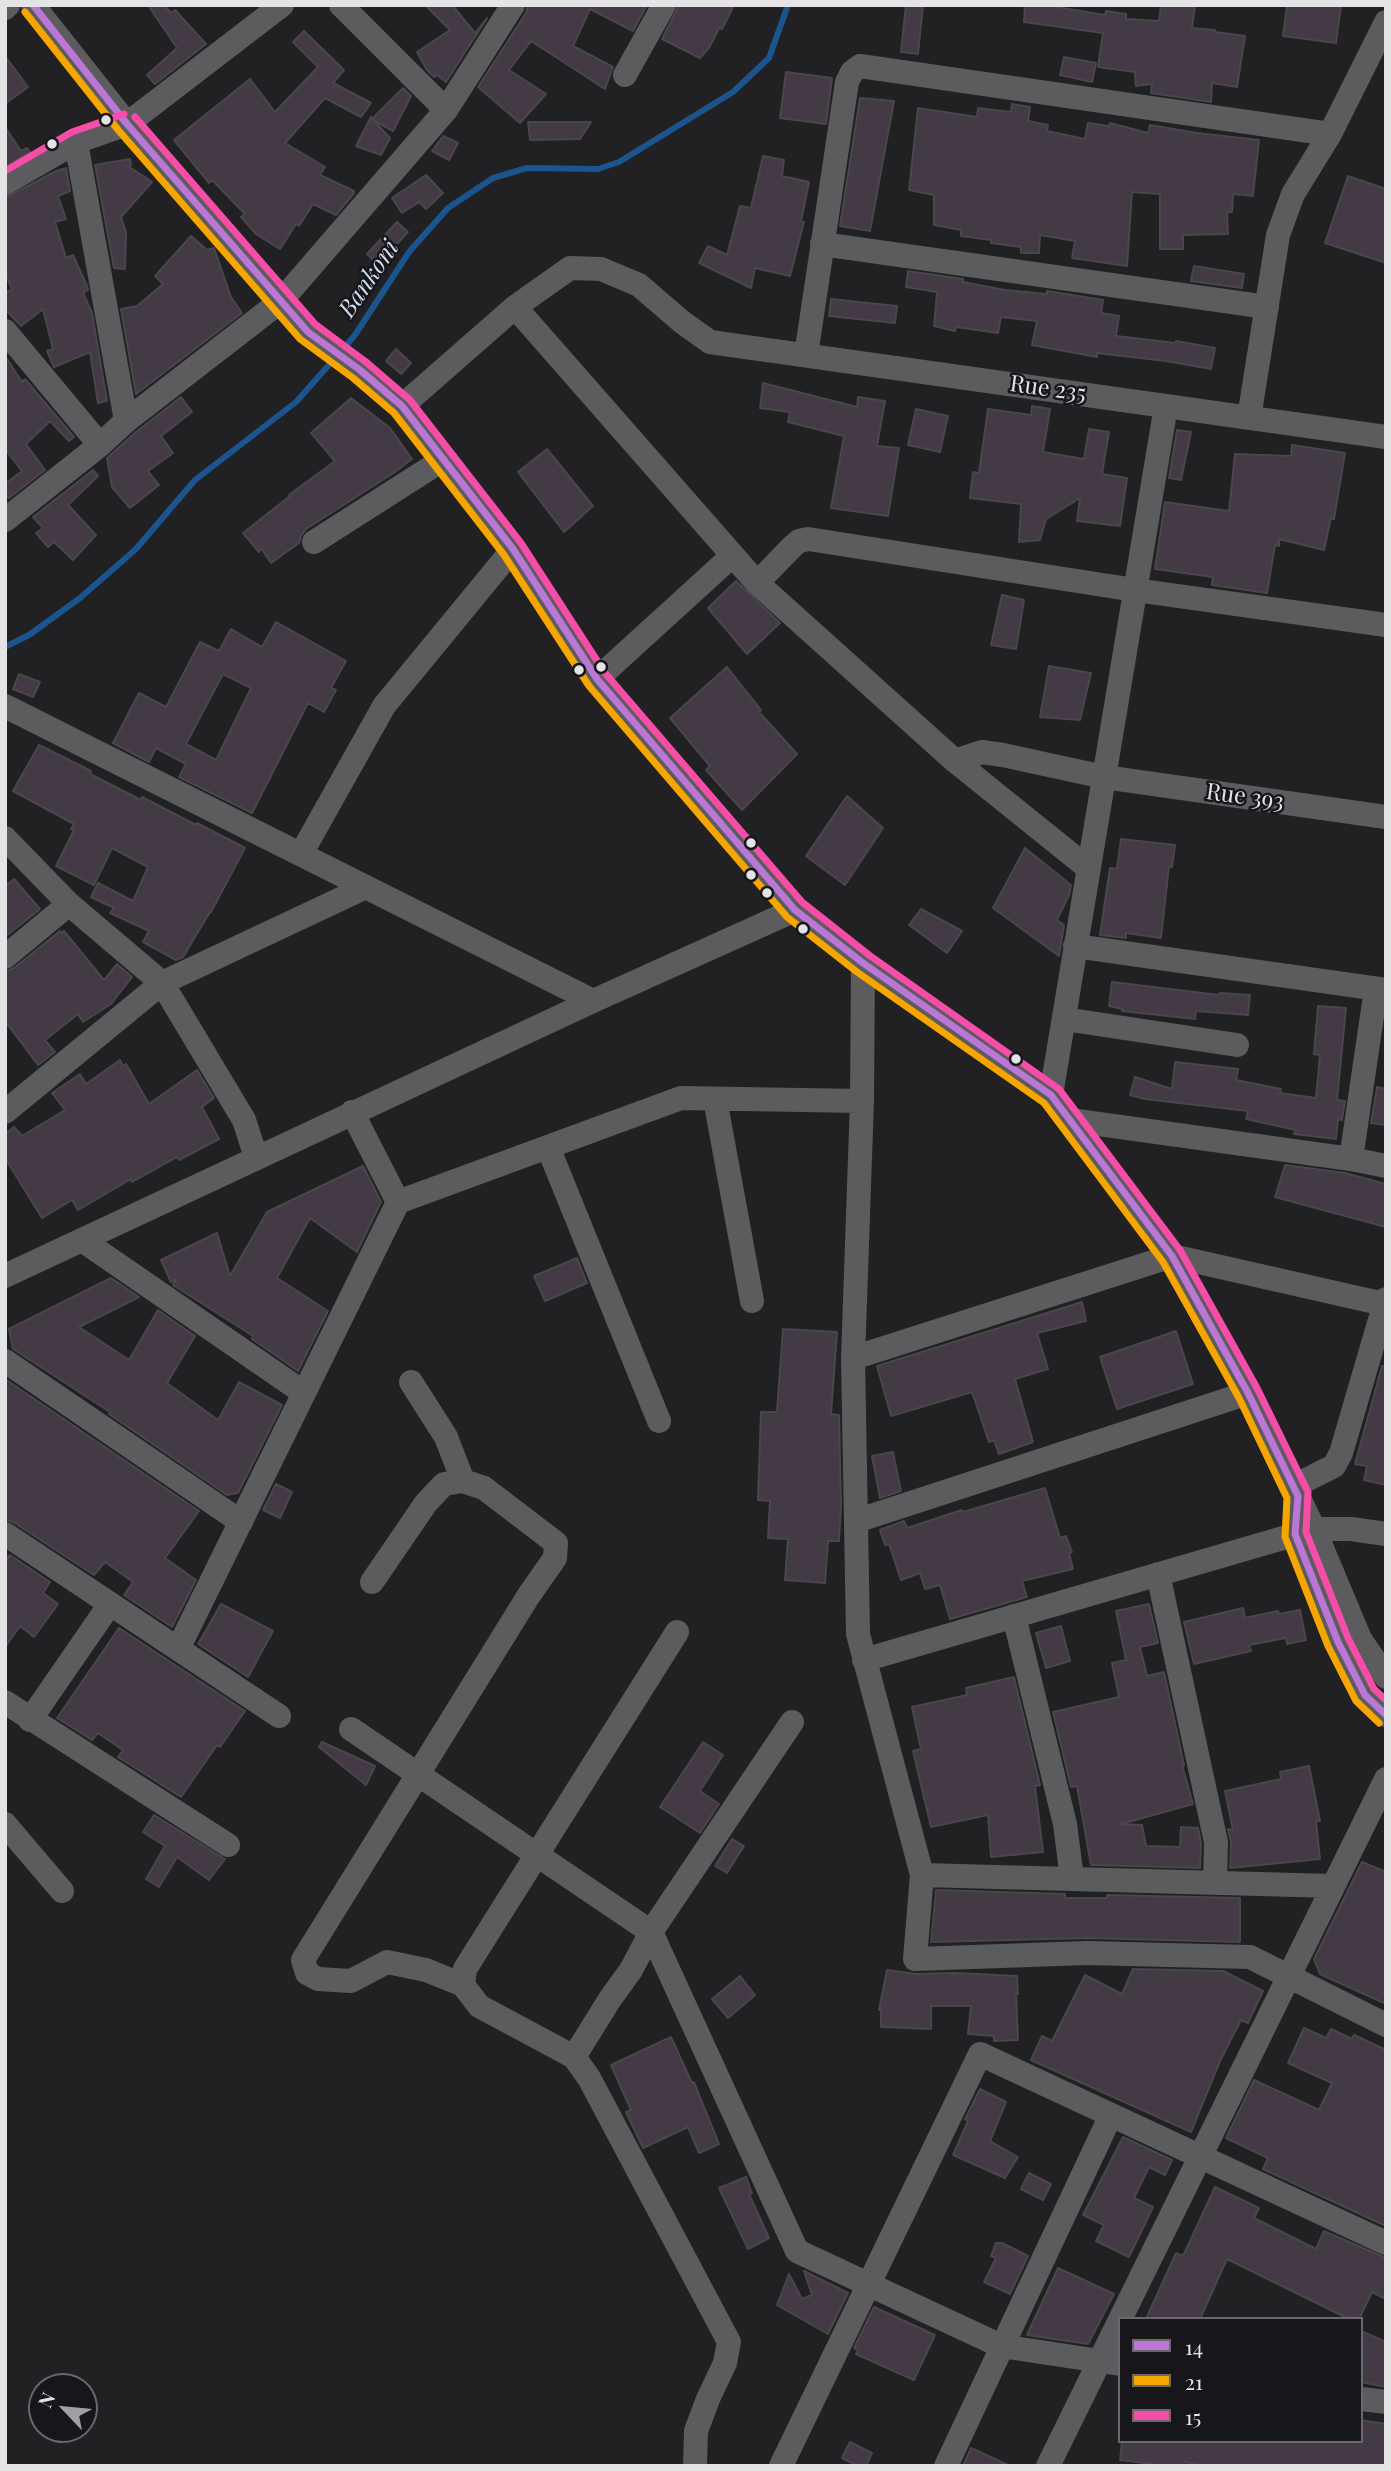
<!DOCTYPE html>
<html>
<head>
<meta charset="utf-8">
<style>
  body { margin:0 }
  #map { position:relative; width:1391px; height:2471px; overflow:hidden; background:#212023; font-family:"Playfair Display",serif }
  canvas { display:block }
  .frame { position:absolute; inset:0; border:7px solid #e4e3e6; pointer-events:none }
  .legend { position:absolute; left:1118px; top:2317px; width:245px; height:126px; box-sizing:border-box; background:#17161a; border:2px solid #69686c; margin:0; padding:9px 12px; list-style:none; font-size:21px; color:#e4e3e6 }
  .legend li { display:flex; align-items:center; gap:14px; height:35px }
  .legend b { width:35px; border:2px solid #69686c }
  .north { position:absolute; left:28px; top:2373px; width:70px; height:70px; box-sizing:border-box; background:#17161a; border:2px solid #69686c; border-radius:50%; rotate:296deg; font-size:19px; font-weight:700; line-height:28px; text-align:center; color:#e4e3e6 }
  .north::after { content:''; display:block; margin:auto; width:24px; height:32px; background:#a09fa2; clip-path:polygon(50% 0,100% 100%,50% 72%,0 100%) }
</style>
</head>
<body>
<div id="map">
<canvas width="1391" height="2471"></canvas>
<div class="frame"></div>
<ul class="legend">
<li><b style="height:9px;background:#ba77d6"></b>14</li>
<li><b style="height:9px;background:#f7a600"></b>21</li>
<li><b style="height:9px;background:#f54da8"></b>15</li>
</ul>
<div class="north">N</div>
</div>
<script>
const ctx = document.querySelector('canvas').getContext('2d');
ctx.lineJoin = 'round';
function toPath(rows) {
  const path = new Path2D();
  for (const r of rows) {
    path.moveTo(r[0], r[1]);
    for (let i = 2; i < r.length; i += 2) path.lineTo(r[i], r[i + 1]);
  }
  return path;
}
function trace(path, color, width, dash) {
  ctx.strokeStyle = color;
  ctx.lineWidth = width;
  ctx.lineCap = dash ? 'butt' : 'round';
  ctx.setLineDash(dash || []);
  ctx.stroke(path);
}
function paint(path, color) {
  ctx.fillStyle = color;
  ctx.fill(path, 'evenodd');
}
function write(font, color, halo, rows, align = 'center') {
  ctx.font = font + ' "Playfair Display",serif';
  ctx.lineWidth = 5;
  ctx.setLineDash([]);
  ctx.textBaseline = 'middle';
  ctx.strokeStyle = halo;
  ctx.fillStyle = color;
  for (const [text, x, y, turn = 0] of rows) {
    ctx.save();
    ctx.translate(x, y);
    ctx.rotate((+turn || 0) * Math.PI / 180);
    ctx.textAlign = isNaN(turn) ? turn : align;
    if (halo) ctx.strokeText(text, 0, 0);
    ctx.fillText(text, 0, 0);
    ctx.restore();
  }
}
trace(toPath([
  [343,349,355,335,409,252,448,208,493,178,527,168,598,169,619,162,733,92,769,58,788,5],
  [5,647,29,635,80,598,136,549,195,480,296,402,336,357]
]), '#1c558d', 6);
const building = toPath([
  [148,5,164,5,171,13,175,10,206,44,155,84,147,75,177,48,148,5],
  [425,5,452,5,475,33,487,18,446,82,437,75,434,77,427,70,417,52,450,30,425,5],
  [528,5,647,5,633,31,590,9,573,46,613,67,605,89,531,41,509,70,546,94,520,123,478,87,526,13,528,5],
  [679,5,734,5,722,29,719,28,709,48,700,58,662,39,679,5],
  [906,5,923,5,918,54,901,52,906,5],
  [1025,5,1044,5,1105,15,1106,11,1126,14,1126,19,1159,21,1161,5,1195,5,1192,28,1215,30,1215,32,1245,36,1237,87,1212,83,1211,102,1151,93,1152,84,1136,86,1135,72,1098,67,1103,33,1024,22,1025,5],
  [1287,5,1341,5,1336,43,1283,36,1287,5],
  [304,31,344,70,333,83,371,103,361,117,325,98,285,143,325,167,320,175,354,191,354,193,336,215,313,204,299,226,296,224,280,249,256,234,241,217,245,214,212,180,209,183,174,140,250,79,275,112,318,67,293,42,304,31],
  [5,56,28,87,5,104,5,56],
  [1064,57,1096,63,1092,82,1060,75,1064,57],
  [786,72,832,78,826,124,780,118,786,72],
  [403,88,411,96,393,131,373,120,390,138,381,155,356,146,371,117,372,119,403,88],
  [860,98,894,101,870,231,840,226,860,98],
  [1012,104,1030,107,1028,121,1048,125,1047,131,1085,139,1088,123,1109,126,1110,123,1148,133,1150,125,1197,133,1259,140,1253,196,1233,194,1232,212,1227,212,1228,234,1183,235,1183,249,1160,249,1160,194,1132,192,1127,266,1072,258,1075,241,1040,235,1039,253,1021,253,1021,247,991,243,991,240,961,236,961,230,934,225,934,195,909,190,918,108,977,117,978,108,1011,112,1012,104],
  [528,122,591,122,580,139,530,140,528,122],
  [5,127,21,151,27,148,30,152,5,166,5,127],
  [443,136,458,143,449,160,432,151,443,136],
  [763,156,784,160,782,176,809,182,801,221,804,222,790,276,755,268,751,288,699,263,708,246,727,255,740,206,751,208,763,156],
  [130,159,131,165,128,166,152,182,121,217,126,233,125,269,114,268,95,165,130,159],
  [66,168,70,191,58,196,66,219,55,222,66,258,73,255,87,286,88,290,83,293,92,313,107,401,98,403,90,352,54,367,47,351,53,349,43,309,21,326,5,309,5,292,12,290,5,272,5,198,54,172,66,168],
  [426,175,443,193,426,209,419,202,402,213,392,198,426,175],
  [1348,176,1386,189,1386,263,1325,243,1348,176],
  [397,222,408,232,378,265,367,254,397,222],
  [191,236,207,250,214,248,231,297,242,313,136,394,121,309,137,306,163,284,155,276,191,236],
  [1194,266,1244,274,1242,288,1191,281,1194,266],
  [908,271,963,279,963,282,1005,290,1047,294,1047,291,1103,300,1101,313,1119,316,1116,336,1176,343,1176,341,1215,348,1211,369,1166,361,1097,353,1097,357,1032,345,1037,321,1001,317,998,333,956,327,955,331,934,326,937,292,906,287,908,271],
  [831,299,897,306,895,323,829,316,831,299],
  [396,349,411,363,401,374,386,361,396,349],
  [5,356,22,382,25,379,74,437,69,441,50,421,26,444,45,470,9,498,5,494,5,484,22,471,5,449,5,356],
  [763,383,857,407,858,397,885,401,877,446,899,448,888,516,831,508,844,436,788,422,790,412,760,408,763,383],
  [181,397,192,412,161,436,173,453,148,471,159,485,130,508,112,487,107,458,136,432,181,397],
  [351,398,390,428,412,459,395,472,306,529,301,536,299,543,271,563,261,548,259,552,243,533,290,496,289,495,335,461,311,433,351,398],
  [1032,406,1050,409,1043,452,1084,459,1089,429,1109,432,1102,474,1127,478,1120,526,1077,521,1080,498,1046,519,1040,540,1019,542,1021,504,970,498,973,472,979,473,988,409,1031,415,1032,406],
  [916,409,948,416,940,452,908,445,916,409],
  [1177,430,1191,432,1181,480,1169,478,1177,430],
  [1292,445,1345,453,1334,519,1331,518,1324,550,1279,539,1279,546,1275,545,1267,593,1212,585,1213,577,1155,569,1165,502,1229,511,1235,454,1291,456,1292,445],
  [547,449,593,506,564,532,518,472,547,449],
  [93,470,98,476,68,505,96,535,73,560,54,542,48,547,36,533,43,528,33,517,93,470],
  [736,581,780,623,747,654,708,608,736,581],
  [1002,595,1024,600,1016,649,991,645,1002,595],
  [276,622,346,661,331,688,336,690,324,712,308,703,252,813,179,777,186,764,156,748,149,762,113,743,139,693,166,707,200,642,219,651,231,629,262,647,276,622],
  [223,674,251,688,216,760,186,744,223,674],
  [1049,666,1091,673,1080,720,1040,717,1049,666],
  [727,667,761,710,759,712,797,754,742,810,706,770,710,766,670,718,727,667],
  [19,674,40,682,33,697,13,689,19,674],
  [39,745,91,771,90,774,141,800,142,797,196,825,197,823,245,848,211,912,210,912,183,957,176,960,143,942,149,931,110,913,114,908,91,897,98,883,133,901,148,867,112,848,94,885,56,866,74,830,71,829,74,824,13,791,39,745],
  [847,796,883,828,845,885,806,856,847,796],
  [1121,839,1175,845,1172,867,1169,866,1161,938,1126,933,1126,938,1100,935,1110,868,1117,869,1121,839],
  [1025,848,1071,885,1069,895,1057,920,1064,925,1059,956,993,908,1025,848],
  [14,879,40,909,5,937,5,886,14,879],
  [921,909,962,931,947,953,909,925,921,909],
  [60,931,61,933,64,931,104,980,117,964,132,977,111,1004,83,1022,78,1014,45,1040,55,1052,38,1065,5,1021,5,972,14,968,60,931],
  [1112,982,1219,995,1220,993,1250,995,1248,1015,1196,1011,1195,1019,1122,1011,1122,1009,1109,1006,1112,982],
  [1318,1006,1346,1008,1337,1100,1345,1101,1342,1120,1338,1119,1336,1139,1294,1134,1296,1130,1246,1119,1248,1111,1145,1099,1130,1095,1135,1077,1172,1089,1175,1062,1238,1069,1236,1080,1281,1089,1280,1093,1316,1098,1320,1055,1314,1054,1318,1006],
  [120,1060,123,1066,126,1064,149,1104,197,1070,214,1098,202,1107,219,1139,179,1160,177,1157,132,1182,131,1179,78,1210,72,1200,42,1218,5,1158,5,1134,14,1127,22,1136,65,1110,52,1093,80,1074,86,1084,120,1060],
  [1377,1087,1386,1089,1386,1125,1371,1123,1377,1087],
  [1285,1165,1345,1173,1386,1184,1386,1227,1275,1197,1285,1165],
  [363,1166,381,1202,357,1252,310,1218,277,1278,328,1311,298,1371,252,1339,253,1336,173,1285,176,1279,171,1282,161,1260,217,1233,230,1276,267,1212,363,1166],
  [577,1258,587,1283,545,1301,534,1276,577,1258],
  [111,1278,139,1297,79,1327,129,1360,158,1310,195,1336,167,1383,218,1420,239,1382,282,1405,238,1493,227,1495,109,1414,110,1412,13,1349,9,1329,111,1278],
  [1082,1302,1086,1321,1037,1333,1048,1369,1015,1379,1033,1442,999,1454,994,1440,989,1442,972,1392,891,1416,877,1366,1082,1302],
  [783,1329,837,1332,831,1414,839,1415,841,1506,839,1541,828,1541,825,1583,785,1580,788,1539,768,1538,770,1501,758,1500,761,1412,777,1412,783,1329],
  [1176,1331,1193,1384,1117,1409,1100,1357,1176,1331],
  [1382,1366,1386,1366,1386,1485,1364,1480,1367,1466,1355,1464,1382,1366],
  [5,1379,199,1511,165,1558,196,1580,172,1627,124,1595,133,1582,105,1562,94,1575,13,1522,5,1519,5,1379],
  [893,1452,901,1491,880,1498,872,1456,893,1452],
  [276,1484,292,1492,280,1518,263,1510,276,1484],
  [1045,1488,1060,1538,1066,1536,1072,1552,1069,1553,1073,1569,1022,1581,1027,1597,950,1619,940,1585,925,1589,920,1573,901,1580,889,1544,885,1545,880,1530,904,1521,907,1528,962,1510,963,1512,1045,1488],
  [10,1555,50,1582,43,1593,58,1604,34,1637,20,1626,5,1647,5,1561,10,1555],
  [221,1604,273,1631,248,1677,198,1644,221,1604],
  [1149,1604,1158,1643,1140,1647,1147,1676,1164,1672,1184,1765,1182,1765,1193,1804,1121,1824,1142,1825,1146,1846,1180,1847,1181,1827,1198,1828,1201,1843,1200,1868,1091,1865,1077,1786,1071,1787,1053,1712,1119,1697,1112,1663,1126,1660,1116,1611,1149,1604],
  [1243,1608,1245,1618,1278,1611,1279,1614,1300,1610,1306,1640,1287,1644,1286,1638,1249,1645,1251,1651,1194,1664,1184,1622,1243,1608],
  [1061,1626,1070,1661,1046,1668,1036,1633,1061,1626],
  [119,1628,245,1711,220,1747,217,1745,181,1797,118,1757,123,1750,98,1733,92,1740,57,1718,119,1628],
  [1014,1677,1040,1785,1035,1786,1043,1852,991,1857,988,1815,931,1827,913,1751,921,1749,912,1707,967,1695,966,1688,1014,1677],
  [322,1742,375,1766,366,1785,319,1747,322,1742],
  [703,1742,723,1755,700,1791,719,1804,700,1833,660,1807,703,1742],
  [1309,1766,1320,1821,1316,1821,1320,1859,1230,1868,1231,1842,1228,1829,1233,1830,1225,1791,1281,1779,1280,1772,1309,1766],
  [154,1815,225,1859,209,1880,177,1857,159,1887,146,1879,165,1846,143,1832,154,1815],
  [732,1839,744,1846,727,1873,715,1866,732,1839],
  [1362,1862,1386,1872,1386,2004,1320,1974,1314,1959,1362,1862],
  [936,1890,1065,1894,1065,1898,1107,1898,1107,1895,1240,1898,1240,1942,1087,1938,931,1942,936,1890],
  [1133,1969,1223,1971,1263,1991,1248,2023,1241,2020,1220,2061,1191,2132,1031,2060,1042,2036,1052,2041,1085,1975,1122,1994,1133,1969],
  [887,1970,916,1974,955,1973,1017,1976,1018,1994,1016,1994,1018,2040,994,2041,994,2036,968,2034,971,2006,931,2006,931,2029,881,2027,881,2010,879,2010,887,1970],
  [740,1976,755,1995,728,2018,712,1999,740,1976],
  [1304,2028,1326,2038,1331,2029,1352,2039,1354,2035,1386,2050,1386,2226,1263,2169,1268,2158,1226,2138,1254,2080,1319,2110,1332,2083,1288,2063,1304,2028],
  [671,2037,692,2083,694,2082,719,2144,699,2153,688,2127,643,2148,626,2112,631,2110,611,2065,671,2037],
  [980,2089,1006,2102,990,2141,1018,2157,1005,2178,953,2155,968,2121,965,2119,980,2089],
  [1123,2137,1172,2160,1165,2175,1149,2167,1134,2198,1153,2207,1129,2257,1096,2241,1104,2225,1083,2215,1123,2137],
  [1029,2173,1051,2184,1043,2200,1021,2189,1029,2173],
  [746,2177,752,2193,749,2194,769,2238,748,2249,719,2188,746,2177],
  [1215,2187,1259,2208,1254,2218,1316,2249,1324,2231,1386,2258,1386,2299,1372,2292,1359,2319,1349,2319,1227,2259,1200,2319,1146,2319,1176,2253,1183,2256,1215,2187],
  [996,2243,1002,2243,1028,2256,1010,2294,984,2282,996,2258,991,2256,996,2243],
  [1058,2268,1114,2294,1088,2344,1027,2335,1058,2268],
  [804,2271,848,2293,828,2334,777,2305,789,2274,802,2299,812,2295,804,2271],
  [874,2307,935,2335,914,2380,856,2354,858,2350,854,2348,874,2307],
  [1361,2331,1386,2342,1386,2387,1361,2382,1361,2331],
  [1361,2420,1386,2424,1386,2466,1204,2466,1185,2462,1184,2466,1168,2466,1120,2460,1122,2441,1361,2441,1361,2420],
  [850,2442,872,2453,866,2466,858,2466,842,2458,850,2442],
  [971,2448,1010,2466,963,2466,971,2448]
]);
paint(building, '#443a45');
trace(building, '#484749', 2);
trace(toPath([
  [33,5,127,124,308,332,360,370,402,406,513,549,597,679,795,910,863,963,1051,1095,1172,1256,1248,1393,1314,1529,1360,1639,1386,1677],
  [341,5,446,110],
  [5,8,8,5],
  [625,75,664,5],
  [76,142,126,421],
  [5,183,76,142,127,124,282,5],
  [822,244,1267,307],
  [515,307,757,583,955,761,1088,868],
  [5,331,100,445],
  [806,355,847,82,852,72,860,66,1330,134],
  [402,406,515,307,570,268,601,269,639,285,682,322,710,342,1386,437],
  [1249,418,1278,235,1293,194,1330,134,1386,22],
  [5,520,100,445,126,421,281,301,446,110,513,5],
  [314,542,444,459],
  [757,583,792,547,799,541,808,539,1135,590,1386,625],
  [597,679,732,556],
  [5,706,593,1001],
  [955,761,982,752,1003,755,1104,777,1386,817],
  [5,838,69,904,162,983,244,1120,256,1157],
  [301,854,384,706,513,549],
  [1075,946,1386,990],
  [5,957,69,904],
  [863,963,862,1101,853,1358,858,1634,922,1875,915,1959,1087,1953,1250,1957,1386,2025],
  [1064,1019,1237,1045],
  [1051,1095,1166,406],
  [715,1099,752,1301],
  [5,1112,162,983,366,887],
  [352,1112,398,1202],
  [1070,1120,1351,1159,1386,1166],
  [548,1147,659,1421],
  [1351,1159,1376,989],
  [82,1240,304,1393],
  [5,1276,593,1001,795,910],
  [853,1358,1172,1256,1384,1304],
  [5,1361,241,1522],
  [411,1382,446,1437,463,1481],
  [1294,1486,1334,1466,1341,1453,1386,1299],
  [1297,1518,1295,1534,1338,1642,1365,1695,1386,1715],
  [856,1521,1248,1393],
  [5,1534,279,1716],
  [1158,1574,1216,1842,1215,1883],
  [372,1582,426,1503,444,1484,463,1481,484,1488,556,1543,555,1558,529,1595,303,1960,307,1973,318,1979,351,1981,387,1962,426,1970,463,1985],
  [1014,1616,1065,1824,1072,1878],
  [178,1649,398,1202,681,1098,862,1101],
  [864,1660,1314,1529,1351,1529,1386,1534],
  [5,1702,228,1845],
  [30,1720,110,1604],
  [351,1729,651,1932,797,2251,1001,2346,1120,2364],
  [5,1824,62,1891],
  [922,1875,1333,1886],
  [574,2057,479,2006,463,1985,465,1969,677,1632],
  [1361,2399,1386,2402],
  [695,2466,696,2431,708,2399,725,2363,729,2342,589,2078,574,2057,610,1999,631,1970,651,1932,792,1722],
  [781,2466,980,2054,1386,2243],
  [946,2466,1111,2115],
  [1048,2466,1386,1779]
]), '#5c5c5e', 24);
trace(toPath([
  [33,5,127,124,308,332,360,370,402,406,513,549,597,679,795,910,863,963,1051,1095,1172,1256,1248,1393,1298,1496,1295,1534,1338,1642,1365,1695,1386,1715]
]), '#ba77d6', 7);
trace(toPath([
  [25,12,119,131,300,339,353,378,394,413,504,555,589,686,787,917,857,972,1044,1103,1163,1262,1239,1398,1287,1498,1285,1537,1328,1646,1356,1701,1379,1723]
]), '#f7a600', 7);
trace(toPath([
  [135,117,315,324,366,362,410,400,521,543,605,673,802,902,869,955,1059,1089,1180,1250,1257,1388,1308,1492,1306,1532,1348,1638,1374,1689,1386,1700],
  [5,171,72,132,124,114]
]), '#f54da8', 7);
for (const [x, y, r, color] of [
  [106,120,6,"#e4e3e6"],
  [52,144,6,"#e4e3e6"],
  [601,667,6,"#e4e3e6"],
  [579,670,6,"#e4e3e6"],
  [751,843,6,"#e4e3e6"],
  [751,875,6,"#e4e3e6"],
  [767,893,6,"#e4e3e6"],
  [803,929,6,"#e4e3e6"],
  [1016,1059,6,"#e4e3e6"]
]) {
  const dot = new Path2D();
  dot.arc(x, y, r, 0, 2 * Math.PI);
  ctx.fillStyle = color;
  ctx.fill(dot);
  trace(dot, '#17161a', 2.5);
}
write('23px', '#e4e3e6', '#17161a', [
  ["Rue 235",1048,389,8],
  ["Rue 393",1245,797,8]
]);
write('italic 24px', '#ceddef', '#17161a', [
  ["Bankoni",369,279,-56]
]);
</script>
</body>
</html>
